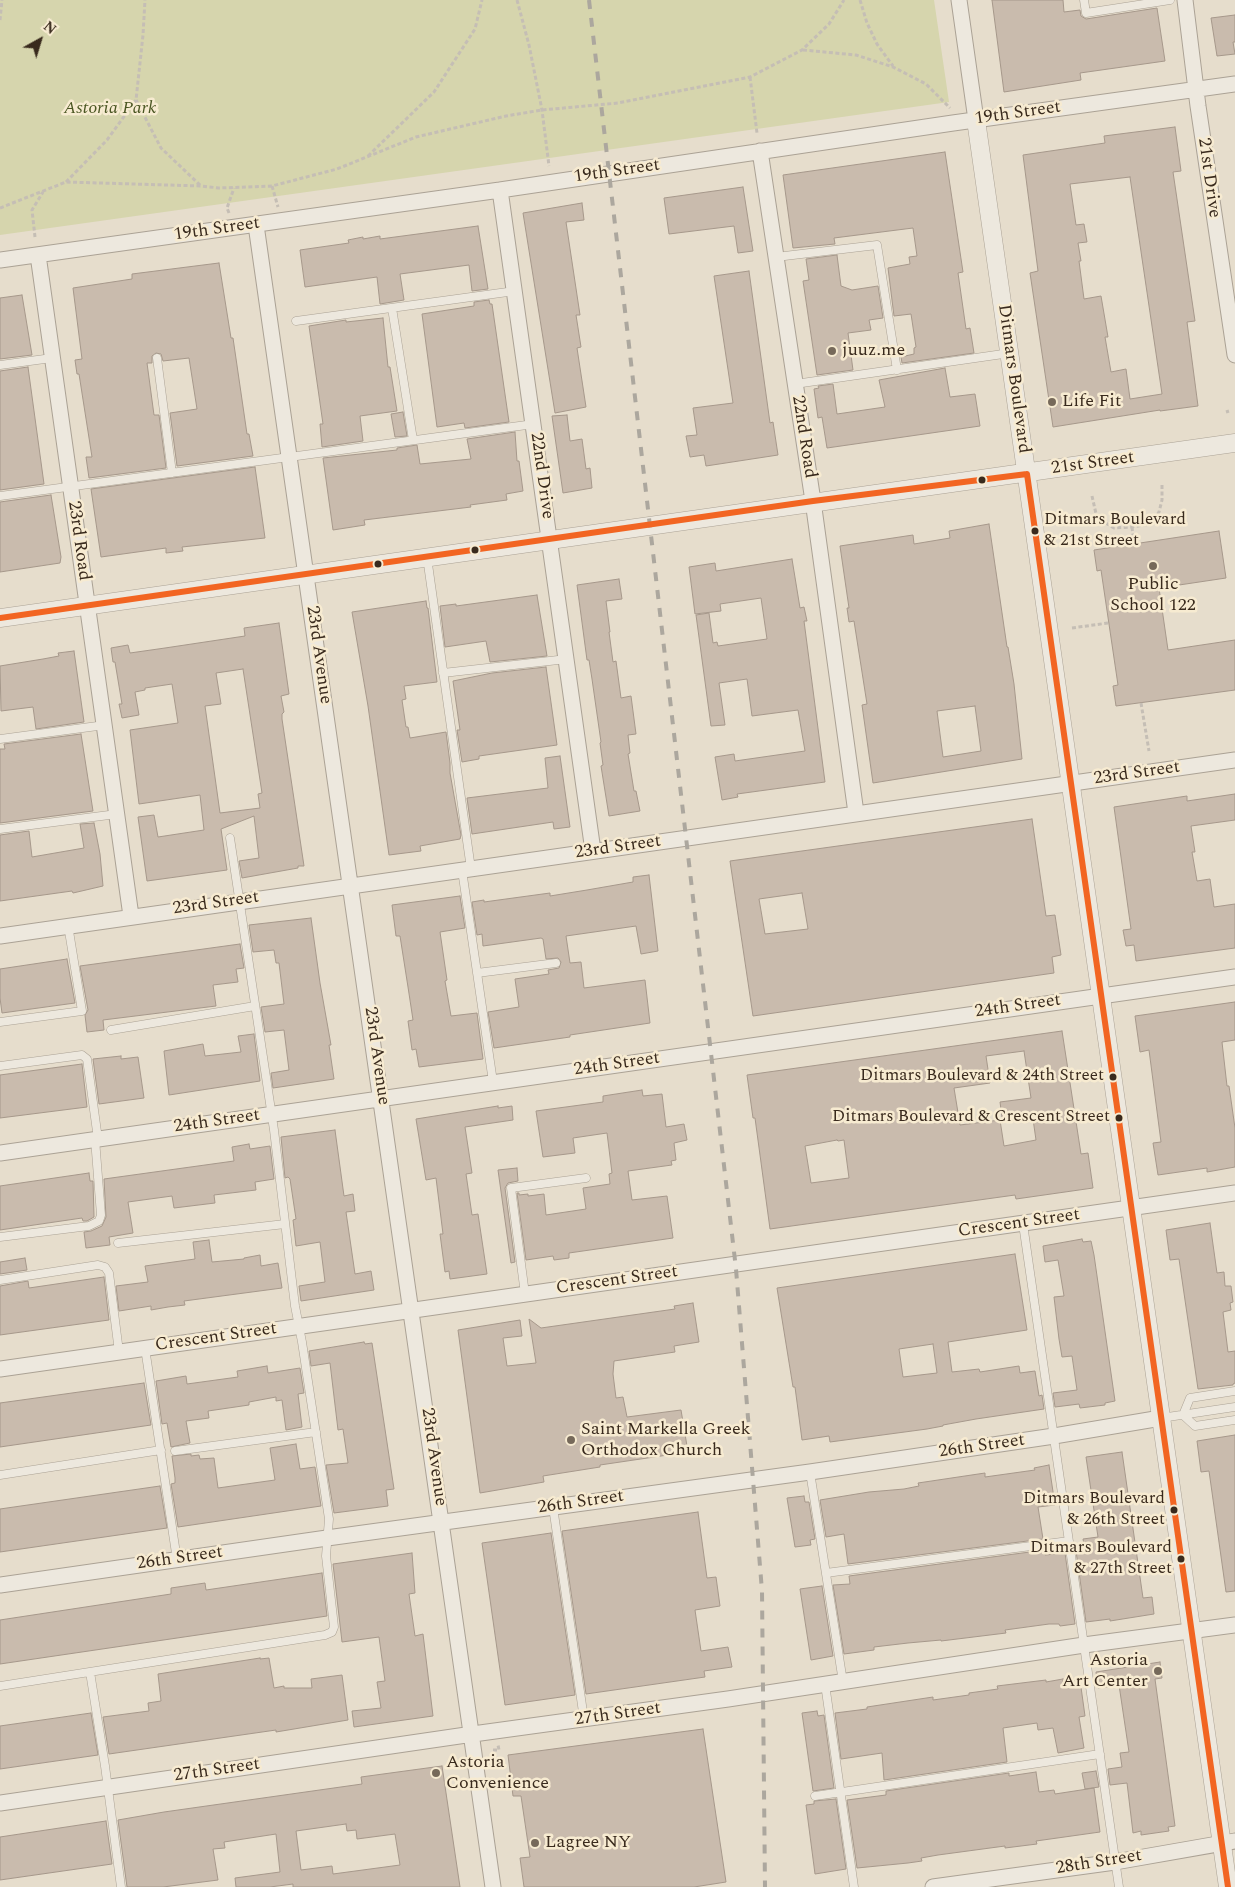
<!DOCTYPE html>
<html>
<head>
<meta charset="utf-8">
<style>
  body { margin:0 }
  #map { position:relative; width:1235px; height:1887px; overflow:hidden; background:#e6ddcc; font-family:Spectral,serif }
  canvas { display:block }
  .north { position:absolute; left:15px; top:15px; width:50px; height:50px; -webkit-text-stroke:4px #f7ebd1; paint-order:stroke; rotate:39deg; font-size:14px; font-weight:700; line-height:20px; text-align:center; color:#392a1d }
  .north::after { content:''; display:block; margin:auto; width:18px; height:22px; background:#392a1d; clip-path:polygon(50% 0,100% 100%,50% 72%,0 100%) }
</style>
</head>
<body>
<div id="map">
<canvas width="1235" height="1887"></canvas>
<div class="north">N</div>
</div>
<script>
const ctx = document.querySelector('canvas').getContext('2d');
ctx.lineJoin = 'round';
function paint(path, color) {
  ctx.fillStyle = color;
  ctx.fill(path, 'evenodd');
}
function toPath(rows) {
  const path = new Path2D();
  for (const r of rows) {
    path.moveTo(r[0], r[1]);
    for (let i = 2; i < r.length; i += 2) path.lineTo(r[i], r[i + 1]);
  }
  return path;
}
function trace(path, color, width, dash) {
  ctx.strokeStyle = color;
  ctx.lineWidth = width;
  ctx.lineCap = dash ? 'butt' : 'round';
  ctx.setLineDash(dash || []);
  ctx.stroke(path);
}
function write(font, color, halo, rows, align = 'center') {
  ctx.font = font + ' Spectral,serif';
  ctx.lineWidth = 5;
  ctx.setLineDash([]);
  ctx.textBaseline = 'middle';
  ctx.strokeStyle = halo;
  ctx.fillStyle = color;
  for (const [text, x, y, turn = 0] of rows) {
    ctx.save();
    ctx.translate(x, y);
    ctx.rotate((+turn || 0) * Math.PI / 180);
    ctx.textAlign = isNaN(turn) ? turn : align;
    if (halo) ctx.strokeText(text, 0, 0);
    ctx.fillText(text, 0, 0);
    ctx.restore();
  }
}
paint(toPath([
  [0,0,934,0,949,102,0,235]
]), '#d6d5ad');
const building = toPath([
  [992,0,1063,0,1064,12,1080,10,1081,16,1086,19,1157,8,1165,61,1080,73,1081,80,1004,92,992,0],
  [1235,15,1235,42,1233,42,1235,54,1217,56,1211,18,1235,15],
  [1175,127,1181,171,1173,172,1195,321,1187,322,1198,406,1160,411,1160,410,1053,427,1030,273,1038,271,1023,155,1105,143,1104,136,1175,127],
  [1130,177,1162,394,1130,399,1126,369,1111,372,1105,337,1108,337,1101,296,1084,299,1079,261,1081,261,1078,243,1087,242,1084,224,1076,225,1070,184,1130,177],
  [945,152,963,272,958,273,966,329,970,328,974,353,902,363,901,357,914,354,914,348,916,347,911,314,894,316,888,268,910,264,909,257,917,256,913,228,834,238,835,244,793,248,783,175,945,152],
  [743,187,753,251,738,253,734,226,669,234,664,198,743,187],
  [582,203,584,220,566,222,580,315,576,315,581,347,577,348,586,407,555,413,523,213,582,203],
  [478,226,488,289,472,291,469,265,400,274,404,300,380,304,377,277,305,287,300,250,349,243,348,240,363,237,363,239,380,236,380,239,478,226],
  [837,255,841,286,852,290,878,286,883,318,869,320,871,330,848,333,853,370,817,375,803,281,809,280,806,259,837,255],
  [219,263,231,338,233,338,247,434,249,434,253,456,177,466,170,413,197,409,189,358,163,361,161,354,156,353,152,356,152,363,147,363,154,415,159,415,166,468,89,478,86,457,92,457,79,374,77,374,75,360,82,359,73,288,132,279,132,274,219,263],
  [749,271,770,423,773,422,778,455,706,466,704,455,690,457,686,436,697,435,693,408,733,403,714,276,749,271],
  [22,295,32,355,0,359,0,298,22,295],
  [489,300,490,304,492,304,509,422,465,428,464,423,437,427,422,314,474,306,474,302,489,300],
  [383,318,388,367,390,367,397,411,360,416,363,441,322,447,320,424,323,424,309,326,346,320,346,322,383,318],
  [28,367,44,484,0,490,0,371,28,367],
  [945,368,950,397,975,394,980,426,827,448,822,417,818,418,814,389,819,388,818,386,833,384,837,414,885,407,879,380,945,368],
  [403,412,407,436,395,437,391,414,403,412],
  [567,415,570,441,582,439,586,469,590,468,592,488,563,493,552,416,567,415],
  [515,432,517,461,519,461,523,491,506,494,507,500,470,505,471,507,364,520,365,525,333,530,323,458,397,450,397,448,417,445,420,464,471,459,467,439,515,432],
  [255,467,265,538,182,547,183,551,166,553,166,548,101,557,91,489,255,467],
  [51,495,61,557,60,563,0,572,0,502,51,495],
  [989,524,1007,647,1008,647,1014,684,1022,759,873,783,862,705,867,704,854,621,849,622,847,608,849,608,840,546,913,535,914,544,950,538,949,531,989,524],
  [975,706,981,751,943,757,937,711,975,706],
  [1219,531,1226,578,1159,588,1168,650,1235,640,1235,690,1116,706,1113,686,1118,685,1101,570,1097,571,1094,550,1219,531],
  [792,559,800,608,804,607,807,621,804,621,825,782,737,794,738,797,722,800,715,757,734,754,735,761,805,751,798,710,752,716,747,679,719,683,725,725,711,726,696,615,709,613,713,643,717,642,718,646,767,639,761,598,720,604,721,611,695,614,689,567,715,563,716,571,792,559],
  [619,579,622,599,606,601,610,632,609,632,613,662,616,661,621,698,631,696,636,734,628,735,630,753,628,754,634,791,636,791,640,811,609,816,601,766,603,765,600,743,601,742,592,679,589,660,587,660,577,585,619,579],
  [537,595,547,656,490,662,486,641,445,647,440,606,456,604,456,606,537,595],
  [426,601,427,608,428,608,437,682,404,686,406,699,402,700,406,727,408,727,410,738,446,732,450,763,450,773,461,835,460,839,420,846,421,851,389,855,368,706,352,612,426,601],
  [279,623,289,694,281,696,284,712,282,714,282,719,304,866,298,866,298,868,242,878,239,861,259,858,254,816,221,829,227,870,147,881,138,817,154,815,158,837,204,830,200,795,139,804,130,730,178,723,172,684,145,688,145,690,135,692,139,715,122,718,119,704,122,704,115,662,113,662,111,648,128,645,130,653,165,648,245,636,244,628,279,623],
  [243,669,262,793,258,794,260,808,220,813,205,706,221,704,216,673,243,669],
  [74,651,84,722,36,729,33,707,1,711,0,666,43,659,59,656,58,653,74,651],
  [546,667,557,745,479,756,479,759,462,762,457,730,460,730,453,681,492,673,546,667],
  [81,734,93,811,0,823,0,749,5,749,4,744,81,734],
  [560,756,570,827,554,829,553,822,472,834,467,798,548,788,545,758,560,756],
  [1235,794,1235,820,1191,826,1195,852,1192,852,1197,881,1210,879,1214,907,1235,904,1235,948,1136,961,1134,945,1126,946,1123,930,1131,929,1114,807,1187,796,1187,801,1235,794],
  [1032,819,1046,916,1055,915,1061,955,1052,957,1054,973,753,1016,730,861,1032,819],
  [802,893,808,929,765,934,759,899,802,893],
  [94,823,100,854,103,886,73,893,72,891,0,901,0,835,29,831,32,857,84,848,80,824,94,823],
  [649,875,658,951,641,954,636,926,566,936,570,963,581,962,584,988,645,980,650,1023,570,1035,570,1037,494,1048,488,1012,519,1007,515,979,549,974,548,970,559,968,561,962,558,958,546,959,543,939,541,938,483,946,482,934,477,935,472,902,484,900,484,902,550,893,550,896,587,890,633,882,633,877,649,875],
  [460,896,465,928,440,932,447,980,445,981,451,1016,477,1013,483,1059,419,1067,416,1049,412,1050,408,1021,413,1020,408,987,400,936,396,936,392,905,460,896],
  [311,918,320,983,331,1045,329,1045,334,1079,273,1088,271,1073,289,1070,284,1030,265,1032,261,1007,284,1004,279,963,276,963,274,950,253,952,249,925,311,918],
  [240,944,244,968,236,969,238,982,213,985,216,1006,103,1020,104,1030,87,1032,85,1015,88,1010,80,966,240,944],
  [67,959,75,1003,2,1013,0,998,0,969,67,959],
  [1235,1002,1235,1040,1222,1042,1227,1086,1229,1086,1235,1128,1235,1167,1207,1172,1207,1168,1158,1175,1153,1143,1161,1142,1149,1050,1140,1052,1135,1016,1235,1002],
  [1062,1031,1081,1154,1088,1153,1093,1188,1016,1199,1015,1195,770,1229,755,1118,753,1118,747,1075,1062,1031],
  [1024,1051,1031,1098,1000,1102,1002,1117,1032,1112,1036,1140,1004,1146,1000,1120,960,1125,954,1088,990,1083,986,1056,1024,1051],
  [837,1140,838,1141,844,1140,849,1178,811,1183,805,1146,837,1140],
  [254,1034,260,1081,169,1095,164,1051,203,1044,205,1056,241,1052,238,1036,254,1034],
  [121,1056,121,1059,138,1057,144,1098,99,1104,93,1059,121,1056],
  [82,1064,87,1107,0,1118,0,1075,82,1064],
  [642,1090,643,1096,662,1094,666,1127,684,1124,687,1140,674,1143,676,1160,671,1161,672,1165,628,1171,632,1200,667,1196,673,1238,569,1253,569,1258,554,1260,553,1256,526,1260,517,1193,519,1193,519,1195,528,1194,528,1196,544,1194,546,1215,586,1209,583,1188,610,1184,609,1174,612,1173,607,1133,573,1138,575,1153,543,1157,536,1111,603,1102,603,1096,642,1090],
  [498,1106,498,1108,512,1106,513,1120,465,1127,472,1173,466,1174,472,1215,478,1214,487,1274,450,1279,449,1271,445,1272,440,1234,443,1234,436,1178,426,1180,416,1119,498,1106],
  [335,1130,344,1196,353,1194,355,1211,346,1212,355,1274,371,1271,374,1290,301,1301,299,1286,325,1282,320,1242,296,1246,293,1220,296,1219,290,1179,288,1177,285,1178,281,1137,335,1130],
  [249,1144,250,1149,270,1146,274,1179,255,1182,256,1190,214,1195,215,1203,174,1208,172,1196,128,1202,133,1233,109,1237,110,1245,86,1248,84,1232,91,1231,102,1226,106,1217,104,1179,234,1161,232,1147,249,1144],
  [517,1168,518,1181,508,1183,505,1188,515,1262,511,1263,498,1170,517,1168],
  [89,1173,90,1181,93,1181,94,1217,87,1221,83,1221,82,1218,0,1230,0,1186,89,1173],
  [1210,1223,1217,1273,1224,1272,1225,1286,1231,1286,1233,1302,1230,1303,1231,1310,1223,1312,1228,1352,1235,1351,1235,1383,1233,1384,1233,1385,1198,1389,1179,1259,1170,1260,1166,1230,1210,1223],
  [1082,1239,1083,1242,1091,1241,1094,1255,1115,1401,1105,1403,1105,1405,1080,1408,1079,1404,1055,1407,1053,1393,1077,1390,1072,1356,1062,1357,1059,1339,1054,1297,1064,1296,1058,1260,1045,1262,1043,1246,1082,1239],
  [209,1240,212,1262,244,1259,244,1258,260,1255,261,1266,278,1263,282,1288,184,1301,185,1305,168,1307,151,1310,151,1306,119,1311,116,1286,148,1282,145,1266,195,1259,193,1242,209,1240],
  [1015,1254,1027,1330,948,1342,952,1372,979,1369,980,1372,1019,1366,1020,1373,1035,1371,1039,1396,1042,1395,1044,1409,976,1419,943,1425,943,1426,927,1429,830,1442,829,1436,802,1440,795,1387,793,1387,777,1288,1015,1254],
  [933,1344,937,1373,903,1377,899,1349,933,1344],
  [25,1258,27,1270,0,1274,0,1262,25,1258],
  [104,1277,109,1320,0,1335,0,1286,28,1281,29,1288,104,1277],
  [693,1303,699,1342,674,1346,675,1352,614,1361,613,1374,616,1398,623,1397,627,1417,681,1410,688,1452,600,1465,600,1467,543,1476,544,1482,480,1493,458,1330,520,1320,522,1336,503,1338,507,1366,536,1363,529,1319,541,1328,675,1309,674,1306,693,1303],
  [364,1342,365,1344,372,1343,394,1489,386,1490,388,1506,334,1513,326,1465,348,1463,343,1429,338,1430,330,1363,311,1366,309,1351,364,1342],
  [267,1366,268,1373,300,1368,304,1393,298,1394,302,1427,286,1430,282,1400,276,1401,276,1397,249,1402,249,1405,208,1411,209,1418,186,1421,190,1443,171,1447,167,1423,162,1424,156,1381,186,1376,187,1384,238,1377,237,1371,267,1366],
  [144,1383,151,1425,0,1447,0,1403,144,1383],
  [1235,1435,1235,1591,1226,1592,1209,1471,1201,1472,1197,1441,1235,1435],
  [296,1444,300,1469,315,1467,321,1506,178,1527,171,1484,175,1483,175,1478,172,1456,191,1454,191,1456,199,1455,200,1459,214,1458,218,1488,275,1480,270,1448,296,1444],
  [1122,1452,1143,1598,1152,1597,1154,1614,1110,1621,1110,1619,1086,1622,1076,1551,1085,1550,1083,1539,1098,1537,1086,1457,1122,1452],
  [1049,1465,1055,1505,1038,1507,1043,1539,848,1564,844,1534,826,1537,820,1500,869,1492,904,1489,919,1486,918,1483,985,1473,985,1477,1035,1470,1034,1468,1049,1465],
  [160,1486,167,1528,0,1552,0,1509,160,1486],
  [804,1496,805,1502,809,1502,815,1539,810,1540,811,1545,795,1547,787,1498,804,1496],
  [698,1512,707,1578,716,1577,720,1606,695,1610,701,1651,728,1647,732,1667,704,1671,705,1677,586,1694,562,1531,698,1512],
  [551,1533,575,1695,505,1705,482,1543,551,1533],
  [1045,1550,1045,1555,1065,1553,1075,1624,1060,1626,1059,1624,1049,1624,1005,1630,1006,1633,941,1641,941,1640,908,1643,874,1647,874,1650,844,1654,833,1585,850,1584,849,1576,1045,1550],
  [412,1553,415,1593,409,1594,415,1636,423,1634,433,1716,354,1727,352,1711,381,1708,377,1682,385,1681,379,1637,342,1642,333,1564,412,1553],
  [322,1573,327,1616,0,1664,0,1620,171,1594,171,1588,205,1583,206,1590,322,1573],
  [822,1586,833,1656,811,1660,800,1589,822,1586],
  [260,1658,260,1659,269,1658,274,1688,284,1686,284,1688,312,1688,311,1679,342,1675,348,1720,276,1732,276,1730,109,1754,103,1717,149,1711,148,1703,161,1701,158,1674,260,1658],
  [1160,1662,1162,1678,1155,1679,1175,1826,1168,1827,1169,1831,1141,1835,1141,1831,1133,1833,1127,1783,1110,1785,1108,1769,1122,1767,1120,1753,1129,1752,1119,1685,1098,1688,1096,1672,1160,1662],
  [1063,1679,1063,1682,1080,1680,1085,1716,1079,1717,1084,1748,1058,1753,1053,1728,1038,1730,1037,1723,1003,1728,1007,1762,884,1780,882,1753,841,1759,835,1713,867,1709,867,1707,933,1697,933,1700,969,1695,969,1693,998,1689,997,1686,1046,1680,1046,1682,1063,1679],
  [817,1711,818,1716,824,1715,834,1788,813,1791,802,1713,817,1711],
  [91,1713,98,1755,0,1769,0,1726,91,1713],
  [703,1729,726,1882,694,1887,524,1887,520,1858,530,1857,521,1796,513,1796,508,1755,703,1729],
  [442,1766,460,1887,293,1887,293,1884,270,1887,236,1887,235,1878,280,1872,276,1834,224,1842,225,1848,213,1849,218,1880,163,1887,127,1887,118,1820,164,1812,362,1784,361,1777,442,1766],
  [346,1824,347,1831,356,1830,357,1839,395,1834,400,1865,333,1874,332,1866,301,1870,296,1831,346,1824],
  [1096,1771,1099,1787,1085,1789,1082,1773,1096,1771],
  [1036,1772,1039,1792,1054,1790,1055,1794,1094,1788,1100,1832,1036,1841,1037,1844,1005,1848,1005,1846,938,1855,921,1858,922,1861,908,1863,857,1868,847,1800,886,1795,886,1791,1009,1773,1009,1776,1036,1772],
  [836,1799,846,1869,815,1874,806,1805,814,1804,814,1801,836,1799],
  [106,1821,112,1864,0,1880,0,1837,106,1821]
]);
paint(building, '#c9bbad');
trace(building, '#a6988b', 1);
const service = toPath([
  [1084,0,1086,13,1170,0],
  [776,257,877,245,897,370],
  [392,308,413,440],
  [296,321,515,291],
  [157,358,172,473],
  [0,365,52,358],
  [795,384,1010,353],
  [0,496,534,424],
  [427,557,471,869],
  [443,673,567,659],
  [0,739,105,725],
  [0,829,117,814],
  [462,870,493,1082],
  [477,973,556,963],
  [0,1022,82,1011,68,925],
  [111,1030,255,1006],
  [0,1066,82,1055,87,1059,98,1139],
  [1023,1224,1119,1887],
  [0,1237,89,1226,99,1221,101,1215,95,1139],
  [118,1243,285,1224],
  [0,1280,98,1265,105,1267,109,1273,119,1352],
  [525,1294,511,1188,586,1178],
  [145,1348,177,1560],
  [1235,1391,1190,1398,1183,1415,1195,1426,1235,1420],
  [1161,1418,1235,1407],
  [175,1451,316,1432],
  [810,1472,843,1682],
  [0,1475,161,1450],
  [553,1507,584,1719],
  [826,1573,1069,1541],
  [90,1672,105,1766,121,1887],
  [825,1684,854,1887],
  [0,1686,325,1635,332,1632,334,1627,326,1556,329,1519,302,1342,295,1306,274,1130,230,838],
  [815,1796,1100,1754]
]);
const minor = toPath([
  [959,0,976,120],
  [1185,0,1198,106,1235,355],
  [760,151,813,501,856,813],
  [500,190,593,851],
  [256,225,493,1887],
  [38,255,131,916],
  [0,260,500,190,953,123,1235,84],
  [0,936,1235,760],
  [0,1153,1235,977],
  [0,1369,1235,1193],
  [0,1585,327,1538,810,1472,1054,1436,1161,1418],
  [0,1803,473,1734,728,1699,1084,1645,1235,1625],
  [933,1887,1115,1862,1235,1841]
]);
const tertiary = toPath([
  [976,120,1228,1887],
  [0,618,1235,443]
]);
trace(service, '#aba295', 9);
trace(minor, '#aba295', 17);
trace(tertiary, '#aba295', 19);
trace(toPath([
  [517,0,529,45,542,110,549,166],
  [860,0,867,23,877,44,893,66],
  [0,20,2,0],
  [803,50,856,55,893,67,926,84,950,108],
  [750,77,757,133],
  [136,100,161,148,201,186],
  [368,156,434,92,475,29,482,0],
  [66,182,107,140,136,100,143,35,145,0],
  [272,186,278,207],
  [0,208,66,182,201,186,219,188,272,186,337,169,416,137,506,116,542,110,618,103,750,77,802,50,829,24,844,0],
  [229,213,227,208,234,188],
  [35,237,32,210,43,192],
  [1226,412,1229,411],
  [1092,496,1097,518,1114,528,1132,527,1150,524,1159,512,1162,500,1162,485],
  [1132,527,1134,544],
  [1072,628,1108,623],
  [1141,703,1149,751],
  [493,1750,499,1750,498,1745]
]), '#c5beb5', 3, [4, 2.5]);
trace(service, '#ede8de', 8);
trace(minor, '#ede8de', 15);
trace(tertiary, '#ede8de', 18);
trace(toPath([
  [589,0,736,1269,762,1591,765,1887]
]), '#aca79e', 4, [9, 9]);
trace(toPath([
  [1027,474,1228,1887],
  [0,618,813,501,1027,474]
]), '#f26522', 6);
for (const [x, y, r, color] of [
  [832,351,5,"#76695a"],
  [1052,402,5,"#76695a"],
  [982,480,4.5,"#392a1d"],
  [1035,531,4.5,"#392a1d"],
  [475,550,4.5,"#392a1d"],
  [378,564,4.5,"#392a1d"],
  [1153,566,5,"#76695a"],
  [1113,1077,4.5,"#392a1d"],
  [1119,1118,4.5,"#392a1d"],
  [571,1440,5,"#76695a"],
  [1174,1510,4.5,"#392a1d"],
  [1181,1559,4.5,"#392a1d"],
  [1158,1671,5,"#76695a"],
  [436,1773,5,"#76695a"],
  [535,1843,5,"#76695a"]
]) {
  const dot = new Path2D();
  dot.arc(x, y, r, 0, 2 * Math.PI);
  ctx.fillStyle = color;
  ctx.fill(dot);
  trace(dot, '#f7ebd1', 2);
}
write('17px', '#392a1d', '#f7ebd1', [
  ["Ditmars Boulevard",1044,521,"left"],
  ["& 21st Street",1044,542,"left"],
  ["Ditmars Boulevard & 24th Street",1104,1077],
  ["Ditmars Boulevard & Crescent Street",1110,1118],
  ["Ditmars Boulevard",1165,1500],
  ["& 26th Street",1165,1521],
  ["Ditmars Boulevard",1172,1549],
  ["& 27th Street",1172,1570]
], 'right');
write('italic 18px', '#4a5622', '#f7ebd1', [
  ["Astoria Park",110,109]
]);
write('18px', '#392a1d', '#f7ebd1', [
  ["19th Street",1018,114,-8],
  ["19th Street",617,172,-8],
  ["21st Drive",1208,178,82],
  ["19th Street",217,230,-8],
  ["Ditmars Boulevard",1013,379,82],
  ["22nd Road",803,437,81],
  ["21st Street",1093,464,-8],
  ["22nd Drive",541,476,82],
  ["23rd Road",78,541,82],
  ["23rd Avenue",318,655,82],
  ["23rd Street",1137,774,-8],
  ["23rd Street",618,848,-8],
  ["23rd Street",216,904,-8],
  ["24th Street",1018,1007,-8],
  ["23rd Avenue",376,1056,82],
  ["24th Street",617,1065,-8],
  ["24th Street",217,1122,-8],
  ["Crescent Street",1019,1224,-8],
  ["Crescent Street",617,1281,-8],
  ["Crescent Street",216,1338,-8],
  ["26th Street",982,1447,-8],
  ["23rd Avenue",433,1457,82],
  ["26th Street",581,1503,-8],
  ["26th Street",180,1559,-8],
  ["27th Street",618,1715,-8],
  ["27th Street",217,1771,-8],
  ["28th Street",1099,1863,-9]
]);
write('18px', '#392a1d', '#f7ebd1', [
  ["juuz.me",842,351],
  ["Life Fit",1062,402],
  ["Public",1153,585,"center"],
  ["School 122",1153,606,"center"],
  ["Saint Markella Greek",581,1430],
  ["Orthodox Church",581,1451],
  ["Astoria",1148,1661,"right"],
  ["Art Center",1148,1682,"right"],
  ["Astoria",446,1763],
  ["Convenience",446,1784],
  ["Lagree NY",545,1843]
], 'left');
</script>
</body>
</html>
